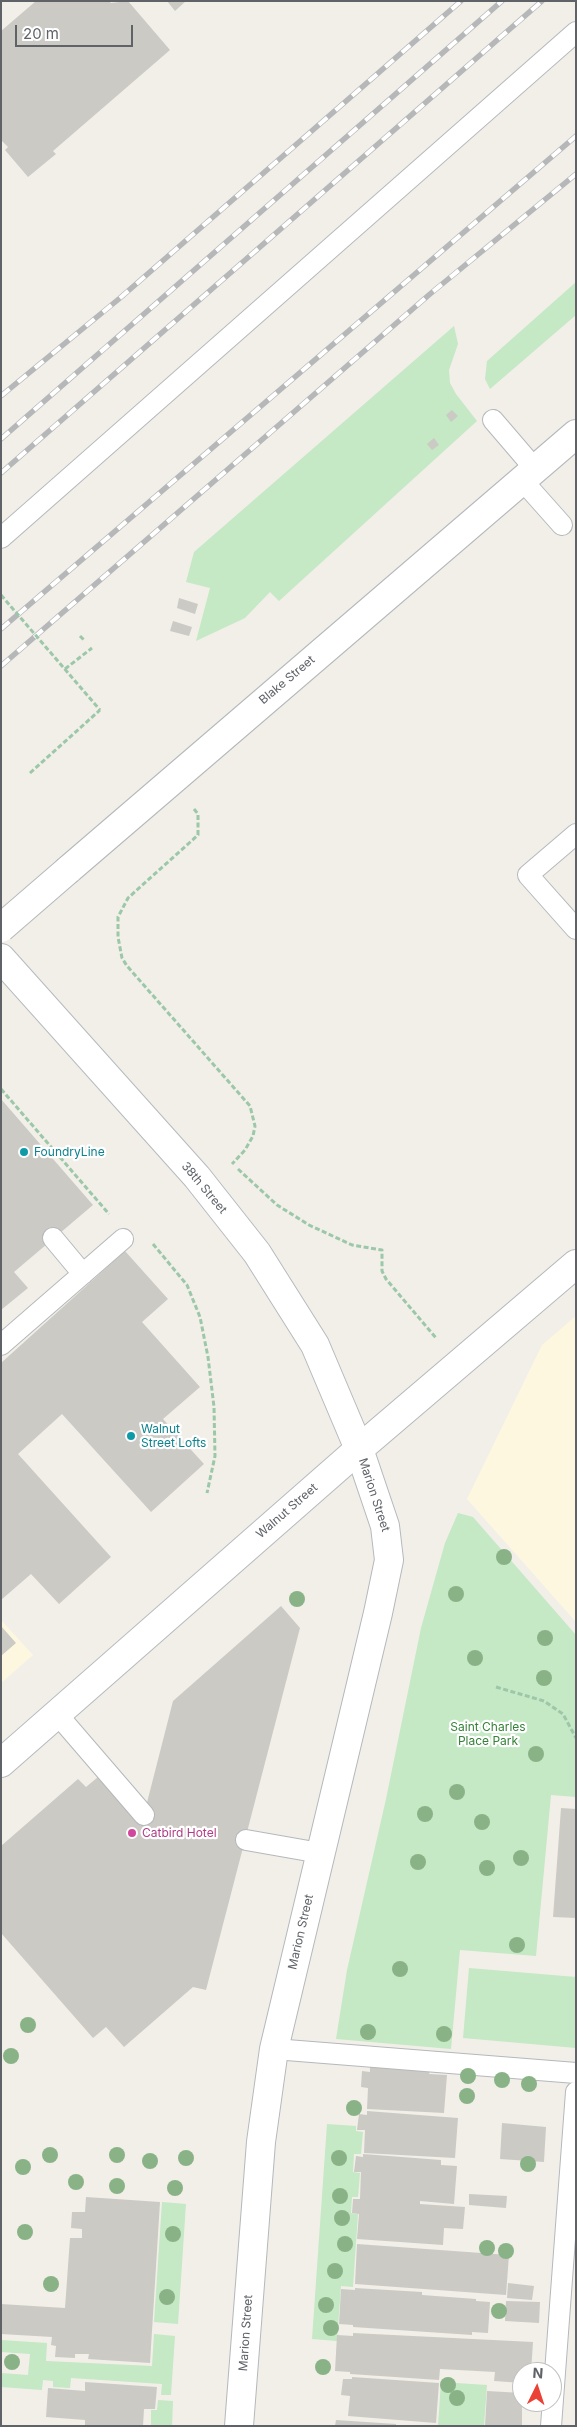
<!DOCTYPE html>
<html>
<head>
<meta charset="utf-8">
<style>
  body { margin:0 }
  #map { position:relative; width:577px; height:2427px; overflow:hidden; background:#f1efe8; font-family:Inter,sans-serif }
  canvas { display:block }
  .frame { position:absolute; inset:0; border:2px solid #5f6368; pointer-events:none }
  .north { position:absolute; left:512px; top:2362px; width:50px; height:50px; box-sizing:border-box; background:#fff; border:1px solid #bfc1c3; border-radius:50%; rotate:4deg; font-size:14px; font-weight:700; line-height:20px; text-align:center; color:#5f6368 }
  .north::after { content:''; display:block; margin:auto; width:18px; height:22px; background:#ea4335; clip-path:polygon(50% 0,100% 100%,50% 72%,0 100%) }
  .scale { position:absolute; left:15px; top:25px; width:118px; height:22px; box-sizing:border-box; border:2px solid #5f6368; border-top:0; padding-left:6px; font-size:15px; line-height:18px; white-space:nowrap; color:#5f6368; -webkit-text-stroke:4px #fff; paint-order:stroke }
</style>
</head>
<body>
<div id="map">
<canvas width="577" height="2427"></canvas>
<div class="frame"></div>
<div class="north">N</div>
<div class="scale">20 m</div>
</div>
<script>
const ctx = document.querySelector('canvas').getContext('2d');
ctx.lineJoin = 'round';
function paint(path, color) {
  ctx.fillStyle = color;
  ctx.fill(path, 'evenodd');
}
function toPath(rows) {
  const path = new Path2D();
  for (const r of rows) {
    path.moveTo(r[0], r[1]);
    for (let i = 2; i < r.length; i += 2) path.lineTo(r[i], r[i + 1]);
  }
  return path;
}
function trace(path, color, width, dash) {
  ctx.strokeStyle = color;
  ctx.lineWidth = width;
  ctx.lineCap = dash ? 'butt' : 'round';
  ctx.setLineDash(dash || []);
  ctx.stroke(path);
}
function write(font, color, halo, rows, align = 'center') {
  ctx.font = font + ' Inter,sans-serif';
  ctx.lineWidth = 4.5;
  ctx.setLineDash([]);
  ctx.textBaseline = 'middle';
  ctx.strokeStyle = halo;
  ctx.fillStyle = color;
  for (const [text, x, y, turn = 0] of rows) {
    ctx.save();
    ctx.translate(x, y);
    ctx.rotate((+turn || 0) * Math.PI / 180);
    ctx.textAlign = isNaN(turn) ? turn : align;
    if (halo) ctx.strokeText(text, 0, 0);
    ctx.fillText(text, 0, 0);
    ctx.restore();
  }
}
paint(toPath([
  [576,1316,576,1622,467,1499,542,1345],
  [1,1620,33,1655,1,1683]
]), '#fef7e0');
paint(toPath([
  [576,282,576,315,490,389,485,379,487,361],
  [454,326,458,344,449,370,450,383,456,394,477,421,279,601,270,592,245,618,196,641,210,588,186,582,194,552],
  [458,1513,473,1517,576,1635,576,1797,551,1795,536,1956,460,1950,451,2049,336,2039,347,1970,386,1799,421,1628,445,1543],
  [469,1968,576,1977,576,2048,463,2038],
  [327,2124,356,2126,356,2131,363,2132,361,2154,354,2154,353,2172,360,2173,358,2197,352,2197,351,2213,358,2214,353,2287,341,2286,337,2341,312,2339],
  [162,2202,186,2204,178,2324,154,2322],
  [154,2334,175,2336,171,2395,161,2395,162,2384,71,2378,70,2388,53,2387,53,2381,43,2380,42,2390,1,2387,1,2373,28,2375,30,2354,1,2352,1,2340,47,2343,46,2361,152,2366],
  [441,2382,487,2385,484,2426,438,2426],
  [158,2400,173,2401,172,2426,151,2426,151,2410,157,2410]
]), '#c5e8c5');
paint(toPath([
  [36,1,109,1,111,3,128,1,170,50,53,151,56,154,28,177,5,150,8,147,1,140,1,31],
  [167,1,186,1,175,11],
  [452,410,458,416,451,422,446,415],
  [434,438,439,445,432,450,427,444],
  [179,598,198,604,195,614,177,608],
  [173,621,192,627,189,636,170,631],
  [1,1099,93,1205,14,1272,28,1288,1,1310],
  [125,1251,168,1299,142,1322,200,1387,163,1419,204,1464,151,1512,62,1414,18,1454,111,1557,59,1604,31,1574,1,1600,1,1363],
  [281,1606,300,1628,206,1990,193,1987,124,2047,106,2027,93,2038,1,1933,1,1846,78,1779,86,1787,98,1777,141,1826,173,1701],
  [1,1626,16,1643,1,1656],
  [561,1808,576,1809,576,1918,553,1917],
  [370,2067,430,2071,429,2074,447,2075,444,2113,367,2109,368,2088,361,2087,362,2071,370,2072],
  [367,2111,458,2118,455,2158,364,2153,365,2130,357,2130,359,2114,367,2115],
  [502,2123,546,2127,544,2162,500,2159],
  [363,2154,441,2160,441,2165,457,2166,454,2204,420,2201,420,2204,465,2207,463,2229,444,2228,443,2245,357,2239,359,2214,352,2213,353,2199,360,2199,361,2172,354,2172,356,2156,363,2157],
  [469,2194,507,2196,506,2208,469,2205],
  [86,2197,160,2202,150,2363,88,2359,89,2354,75,2354,75,2358,55,2357,56,2346,51,2345,52,2337,1,2334,1,2304,65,2308,70,2238,82,2238,82,2229,71,2228,72,2212,85,2212],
  [357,2244,509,2255,506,2295,355,2284],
  [508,2283,534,2286,532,2300,507,2298],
  [355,2288,422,2292,422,2295,476,2299,476,2301,490,2302,488,2333,472,2332,472,2335,353,2327,353,2325,339,2324,341,2289,355,2290],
  [506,2301,540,2302,539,2323,505,2321],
  [353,2333,533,2342,531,2372,522,2372,522,2383,494,2381,495,2372,440,2369,439,2380,350,2374,350,2372,335,2371,337,2335,353,2336],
  [352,2377,439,2383,436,2423,348,2416,350,2396,341,2395,343,2379,352,2379],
  [85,2382,157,2387,155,2409,144,2409,143,2426,85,2426,85,2420,46,2417,48,2388,85,2391],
  [487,2391,522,2393,522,2426,485,2426],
  [336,2420,396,2424,396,2426,335,2426]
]), '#cccac5');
const service = toPath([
  [493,420,535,469],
  [522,480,562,525],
  [1,538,576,32],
  [576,834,528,875,576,929],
  [53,1238,83,1274],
  [1,1345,123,1239],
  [57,1714,144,1815],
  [246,1840,320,1853],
  [274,2049,576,2073],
  [551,2426,576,2092]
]);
const tertiary = toPath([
  [68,870,576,434],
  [239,2426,261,2142,274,2049,378,1613,389,1560,385,1526,359,1449,576,1264]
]);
const secondary = toPath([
  [1,958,197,1177,257,1253,315,1345,359,1449,1,1763]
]);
trace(service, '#b5b8bc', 22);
trace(tertiary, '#b5b8bc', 30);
trace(secondary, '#b6babf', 30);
trace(toPath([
  [80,636,85,641],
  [65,669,92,648],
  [30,773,100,710],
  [194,809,198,814,198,835,128,898,118,917,118,937,122,958,127,966,250,1106,255,1126,253,1136,245,1150,232,1164],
  [1,1089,109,1214],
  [238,1169,277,1205,309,1225,352,1245,382,1250,382,1271,386,1279,436,1338],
  [153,1244,187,1285,200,1317,208,1357,214,1407,215,1456,207,1493],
  [496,1687,544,1701,563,1714,576,1738]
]), '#9cc7a9', 3, [5, 2.5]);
trace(service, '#fff', 20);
trace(tertiary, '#fff', 28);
trace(secondary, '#fff', 28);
const rail = toPath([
  [1,396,120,298,461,1],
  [1,439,502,1],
  [1,473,542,1],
  [1,629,576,136],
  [1,666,430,294,576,174]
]);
trace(rail, '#b6b7b8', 5.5);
trace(rail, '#fff', 4, [11]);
const tertiaryBridge = toPath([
  [1,928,68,870]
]);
trace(tertiaryBridge, '#b5b8bc', 30, []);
trace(toPath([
  [1,595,100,710]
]), '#9cc7a9', 3, [5, 2.5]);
trace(tertiaryBridge, '#fff', 28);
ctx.fillStyle = '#89b387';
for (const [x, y] of [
  [504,1557],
  [456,1594],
  [297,1599],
  [545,1638],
  [475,1658],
  [544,1678],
  [536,1754],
  [457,1792],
  [425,1814],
  [482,1822],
  [521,1858],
  [418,1862],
  [487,1868],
  [517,1945],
  [400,1969],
  [28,2025],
  [368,2032],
  [444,2034],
  [11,2056],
  [468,2076],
  [502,2080],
  [529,2084],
  [467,2096],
  [354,2108],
  [50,2155],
  [117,2155],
  [186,2158],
  [339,2158],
  [150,2161],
  [528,2164],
  [23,2167],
  [76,2182],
  [117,2186],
  [175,2188],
  [340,2196],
  [342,2218],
  [25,2232],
  [173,2234],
  [345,2244],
  [487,2248],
  [506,2251],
  [335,2271],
  [51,2284],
  [167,2297],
  [326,2305],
  [499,2311],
  [331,2328],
  [12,2362],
  [323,2367],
  [448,2385],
  [457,2398]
]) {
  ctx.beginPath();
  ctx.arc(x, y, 8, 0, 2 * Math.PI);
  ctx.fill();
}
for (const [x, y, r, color] of [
  [24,1152,5,"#0f9aa8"],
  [131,1436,5,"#0f9aa8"],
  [132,1833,5,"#d1479c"]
]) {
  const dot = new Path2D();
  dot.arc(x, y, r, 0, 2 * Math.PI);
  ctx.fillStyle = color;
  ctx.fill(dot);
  trace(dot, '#fff', 2);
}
write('12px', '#5f6368', '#fff', [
  ["Blake Street",287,680,-40],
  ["38th Street",204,1188,50],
  ["Marion Street",374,1495,72],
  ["Walnut Street",287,1511,-41],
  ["Marion Street",301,1932,-77],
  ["Marion Street",246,2333,-86]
]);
write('12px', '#0d838f', '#fff', [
  ["FoundryLine",34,1152],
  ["Walnut",141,1429],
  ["Street Lofts",141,1443]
], 'left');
write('12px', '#348238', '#fff', [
  ["Saint Charles",488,1727],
  ["Place Park",488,1741]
]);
write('12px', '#b23c85', '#fff', [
  ["Catbird Hotel",142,1833]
], 'left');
</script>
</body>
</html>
